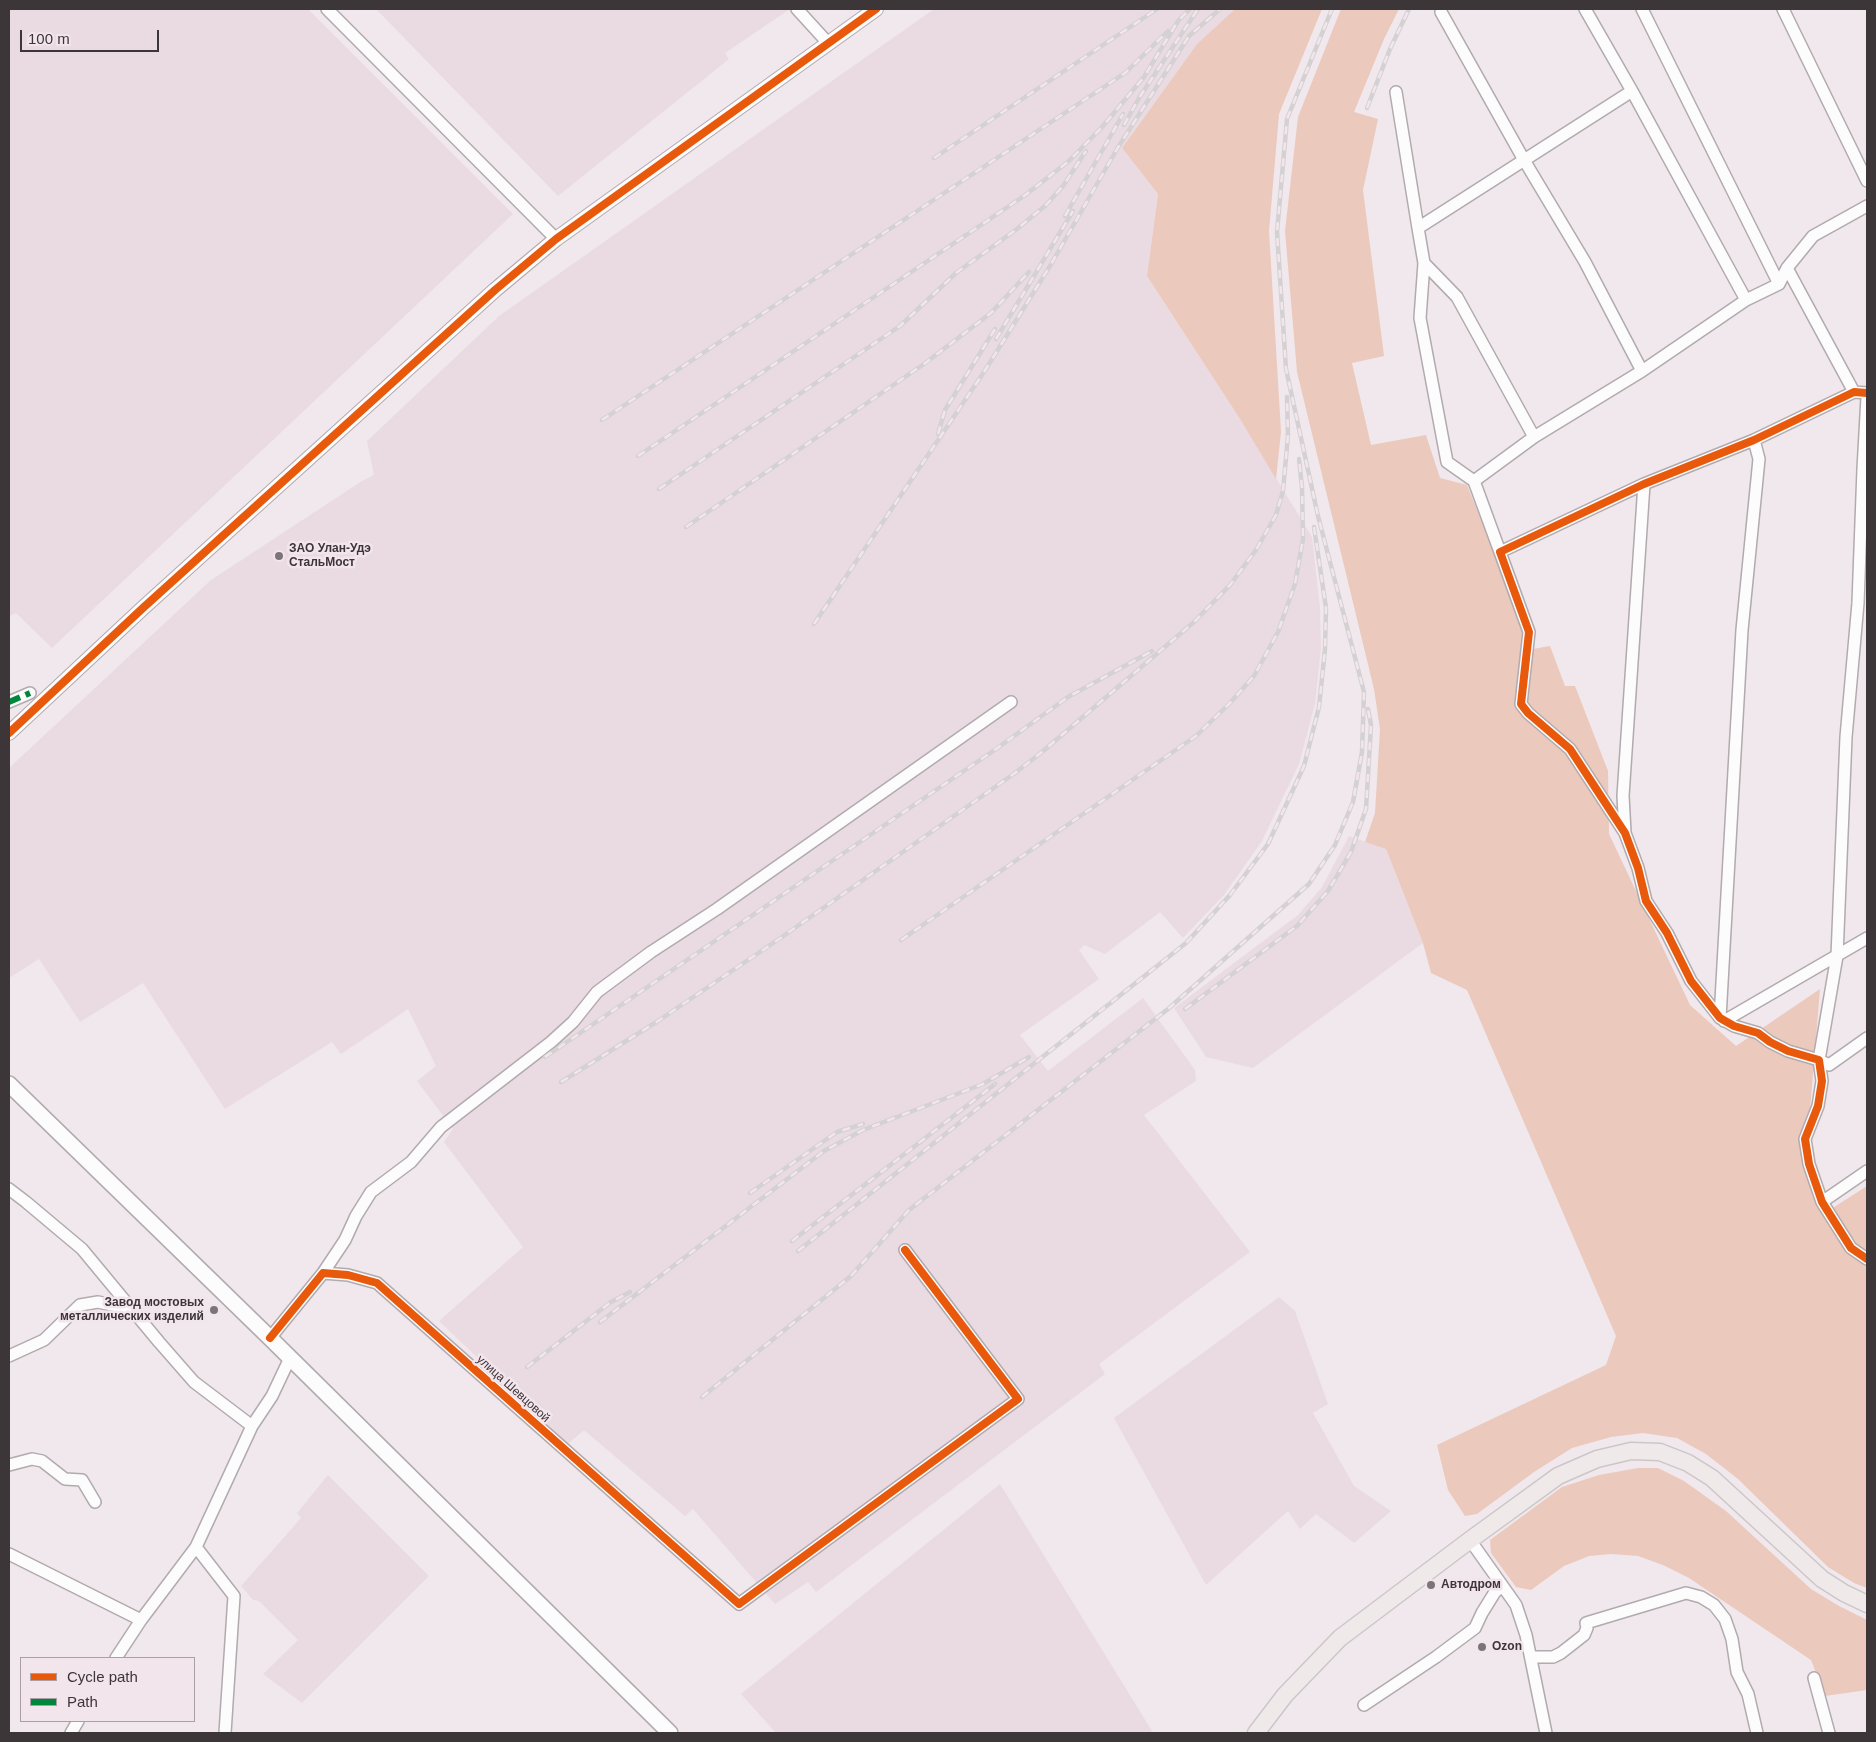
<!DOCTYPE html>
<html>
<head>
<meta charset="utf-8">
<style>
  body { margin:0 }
  #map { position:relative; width:1876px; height:1742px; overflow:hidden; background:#f0e8ec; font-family:Helvetica,sans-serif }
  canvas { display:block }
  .frame { position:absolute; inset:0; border:10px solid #3c3639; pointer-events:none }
  .legend { position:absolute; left:20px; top:1657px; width:175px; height:65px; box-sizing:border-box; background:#f3e5ec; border:1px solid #aa9fa4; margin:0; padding:6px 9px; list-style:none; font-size:15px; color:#3c3639 }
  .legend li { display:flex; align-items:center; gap:10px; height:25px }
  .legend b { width:25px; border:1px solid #aa9fa4 }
  .scale { position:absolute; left:20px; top:30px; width:139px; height:22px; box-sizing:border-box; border:2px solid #3c3639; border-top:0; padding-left:6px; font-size:15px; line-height:18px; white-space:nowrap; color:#3c3639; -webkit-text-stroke:4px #f3e5ec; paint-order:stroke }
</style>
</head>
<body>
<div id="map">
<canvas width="1876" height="1742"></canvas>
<div class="frame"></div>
<ul class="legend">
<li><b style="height:6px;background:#e8590c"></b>Cycle path</li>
<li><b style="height:6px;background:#00873e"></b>Path</li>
</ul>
<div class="scale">100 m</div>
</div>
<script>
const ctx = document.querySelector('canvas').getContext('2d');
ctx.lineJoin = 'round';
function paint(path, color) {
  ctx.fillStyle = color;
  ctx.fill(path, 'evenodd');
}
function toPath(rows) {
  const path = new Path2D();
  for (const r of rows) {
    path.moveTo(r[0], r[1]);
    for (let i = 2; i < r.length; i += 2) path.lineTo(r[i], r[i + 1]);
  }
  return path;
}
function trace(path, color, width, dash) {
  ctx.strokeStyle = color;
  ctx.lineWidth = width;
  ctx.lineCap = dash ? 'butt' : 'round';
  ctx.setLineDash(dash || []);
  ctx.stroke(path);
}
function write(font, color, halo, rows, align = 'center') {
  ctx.font = font + ' Helvetica,sans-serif';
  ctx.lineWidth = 5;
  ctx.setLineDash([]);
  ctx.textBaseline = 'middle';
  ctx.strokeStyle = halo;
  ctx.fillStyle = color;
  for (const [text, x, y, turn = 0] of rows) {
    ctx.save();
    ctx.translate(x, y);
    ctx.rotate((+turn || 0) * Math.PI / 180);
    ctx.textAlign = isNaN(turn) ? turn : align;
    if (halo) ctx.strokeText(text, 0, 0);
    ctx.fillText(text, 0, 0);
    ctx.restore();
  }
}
paint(toPath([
  [9,9,308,9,513,214,52,648,16,613,9,616],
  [376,9,790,9,725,53,729,59,558,196],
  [934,9,1235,9,1197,44,1122,148,1158,194,1147,276,1240,419,1312,537,1320,608,1321,648,1315,704,1299,764,1262,841,1224,895,1183,938,1160,912,1105,954,1084,945,1079,950,1099,979,1020,1035,1048,1071,1143,998,1195,1070,1196,1081,1144,1115,1250,1252,1099,1364,1105,1374,816,1592,808,1582,775,1604,693,1509,685,1516,584,1430,568,1444,439,1321,523,1247,444,1142,453,1129,417,1081,436,1066,408,1009,341,1054,332,1042,225,1109,143,983,80,1022,39,959,9,978,9,768,211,580,362,481,374,475,367,441,499,316],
  [1349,836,1386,849,1423,943,1253,1068,1206,1057,1174,1008,1298,915,1322,887],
  [1279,1297,1295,1311,1328,1404,1313,1413,1354,1486,1391,1511,1354,1543,1316,1514,1300,1529,1288,1511,1206,1585,1114,1418],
  [328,1475,429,1576,302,1703,263,1674,298,1640,259,1601,253,1600,241,1586,301,1518,297,1513],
  [1000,1484,1152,1731,1149,1733,776,1733,741,1694]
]), '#eadbe3');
paint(toPath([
  [1235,9,1322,9,1279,114,1269,231,1281,432,1276,479,1240,419,1147,276,1158,194,1122,148,1197,44],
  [1341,9,1399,9,1384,39,1354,112,1378,119,1363,190,1384,356,1352,363,1371,445,1426,435,1440,478,1467,485,1533,649,1550,646,1565,686,1575,686,1608,771,1609,834,1690,1005,1736,1046,1820,989,1805,1171,1828,1211,1867,1186,1867,1588,1854,1583,1828,1567,1738,1479,1706,1454,1677,1438,1643,1433,1611,1437,1572,1448,1534,1472,1477,1514,1465,1516,1448,1490,1437,1445,1606,1365,1616,1336,1467,990,1431,973,1423,943,1386,849,1365,842,1375,813,1380,729,1374,689,1297,372,1285,231,1298,117],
  [1638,1468,1658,1468,1684,1481,1726,1511,1811,1589,1839,1606,1867,1620,1867,1690,1825,1696,1811,1660,1689,1578,1663,1565,1638,1556,1611,1554,1589,1556,1564,1566,1531,1590,1516,1587,1491,1553,1490,1540,1562,1487,1599,1475]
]), '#ebc9bd');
const minor = toPath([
  [327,9,556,239],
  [797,9,828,43],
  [1585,9,1632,91,1746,300],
  [1642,9,1779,284],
  [1783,9,1867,181],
  [1441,12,1524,160,1585,262,1642,371],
  [1396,92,1418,228],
  [1424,263,1457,297,1534,437],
  [1787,268,1854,392],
  [1867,393,1854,392,1754,440,1644,484,1500,552,1529,632,1521,704,1528,713,1570,749,1625,833,1638,868,1646,901,1667,933,1691,981,1720,1018,1734,1026,1758,1033,1770,1042,1788,1051,1819,1060,1822,1081,1818,1106,1805,1139,1809,1164,1822,1202,1851,1248,1867,1259],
  [1867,397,1863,469,1867,472],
  [1863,469,1858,603,1846,737,1837,956,1819,1060,1829,1065,1867,1038],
  [1474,481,1447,462,1420,318,1424,263,1418,228,1632,91],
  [1500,552,1474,481,1534,437,1642,371,1746,300,1779,284,1787,268,1813,236,1867,206],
  [9,702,30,693],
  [1625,832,1623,796,1644,484],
  [1720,1018,1742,630,1759,459,1754,440],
  [1724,1021,1867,938],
  [9,1189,26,1202,82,1249,159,1342,194,1382,252,1426],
  [1822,1202,1867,1171],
  [323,1273,345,1240,356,1216,371,1192,411,1162,441,1127,551,1042,573,1022,597,992,651,952,717,909,1011,702],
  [270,1338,323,1273,348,1275,377,1283,739,1604,1018,1399,905,1250],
  [9,1356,44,1340,80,1305,98,1302,131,1309],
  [9,1465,32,1459,42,1461,65,1479,82,1480,95,1502],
  [1470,1540,1516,1605,1526,1635,1546,1733],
  [9,1554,141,1620,196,1547],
  [1531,1657,1553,1657,1561,1653,1584,1635,1587,1628,1586,1623,1686,1593,1701,1597,1714,1605,1725,1619,1732,1639,1737,1672,1748,1694,1757,1733],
  [116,1658,141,1620],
  [1814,1678,1829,1733],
  [1364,1705,1436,1657,1475,1628,1482,1613,1495,1592,1502,1586],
  [71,1733,78,1721],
  [225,1733,234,1596,196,1547,252,1426,272,1396,290,1358]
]);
const tertiary = toPath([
  [9,733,144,607,495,290,556,239,876,9]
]);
const secondary = toPath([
  [9,1084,270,1338,670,1733]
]);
const primary = toPath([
  [1256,1733,1285,1695,1340,1638,1470,1540,1558,1476,1597,1459,1631,1451,1660,1452,1688,1463,1712,1478,1822,1579,1844,1593,1867,1604]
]);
trace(minor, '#b1aaae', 14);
trace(tertiary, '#b1aaae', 16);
trace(secondary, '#b1aaae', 18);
trace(primary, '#cbc7c9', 19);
trace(minor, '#fdfcfc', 11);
trace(tertiary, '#fdfcfc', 14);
trace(secondary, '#fdfcfc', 15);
trace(primary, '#f0e9ea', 16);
const rail = toPath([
  [1367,108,1390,49,1409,9],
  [1124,125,1139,98,1198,9],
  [934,158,1157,9],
  [1065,216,1123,114],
  [996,339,1073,211],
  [602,420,1125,73,1168,31],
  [938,434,945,410,995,329],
  [638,456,1024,196,1069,161,1103,126,1144,77,1178,21,1190,9],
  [659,489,900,326,956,273,1017,229,1046,205,1063,186,1086,151],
  [686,527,924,364,991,313,1029,272],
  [814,624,984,372,1050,266,1117,149,1189,36,1220,9],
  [901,940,1196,736,1230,703,1254,676,1278,632,1295,584,1303,539,1302,487,1299,459],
  [1185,1009,1297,926,1328,891,1351,852,1366,809,1371,725,1368,709],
  [545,1057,996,749,1068,697,1152,651],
  [561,1082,658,1021,782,937,1015,773,1042,752,1194,622,1230,585,1256,550,1276,515,1283,491,1288,435,1287,397],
  [750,1193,837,1132,863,1124],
  [792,1241,995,1084],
  [798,1251,1186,943,1230,895,1268,844,1304,766,1319,707,1325,649,1326,608,1314,527],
  [600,1322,824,1151,863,1130,983,1084,1029,1057],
  [527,1367,611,1302,630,1292],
  [702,1397,851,1276,909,1210,1168,1009,1309,884,1335,845,1353,802,1362,752,1364,692,1318,516,1286,369,1277,232,1287,119,1332,9]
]);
trace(rail, '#d4d1d2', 4.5);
trace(rail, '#f3e5ec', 2.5, [8]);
trace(toPath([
  [9,702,30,693]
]), '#00873e', 6, [12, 6]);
trace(toPath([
  [1867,393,1854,392,1754,440,1644,484,1500,552,1529,632,1521,704,1528,713,1570,749,1625,833,1638,868,1646,901,1667,933,1691,981,1720,1018,1734,1026,1758,1033,1770,1042,1788,1051,1819,1060,1822,1081,1818,1106,1805,1139,1809,1164,1822,1202,1851,1248,1867,1259],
  [9,733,144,607,495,290,556,239,876,9],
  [270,1338,323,1273,348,1275,377,1283,739,1604,1018,1399,905,1250]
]), '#e8590c', 8);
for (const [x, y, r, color] of [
  [279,556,5,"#7b7478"],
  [214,1310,5,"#7b7478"],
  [1431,1585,5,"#7b7478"],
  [1482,1647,5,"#7b7478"]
]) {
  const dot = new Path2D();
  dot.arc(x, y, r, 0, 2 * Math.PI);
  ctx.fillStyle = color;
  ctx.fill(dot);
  trace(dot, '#f3e5ec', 2);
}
write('bold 12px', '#3c3639', '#f3e5ec', [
  ["ЗАО Улан-Удэ",289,549],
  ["СтальМост",289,563],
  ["Завод мостовых",204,1303,"right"],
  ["металлических изделий",204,1317,"right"],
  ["Автодром",1441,1585],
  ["Ozon",1492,1647]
], 'left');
write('12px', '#3c3639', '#f3e5ec', [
  ["улица Шевцовой",513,1389,42]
]);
</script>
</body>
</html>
